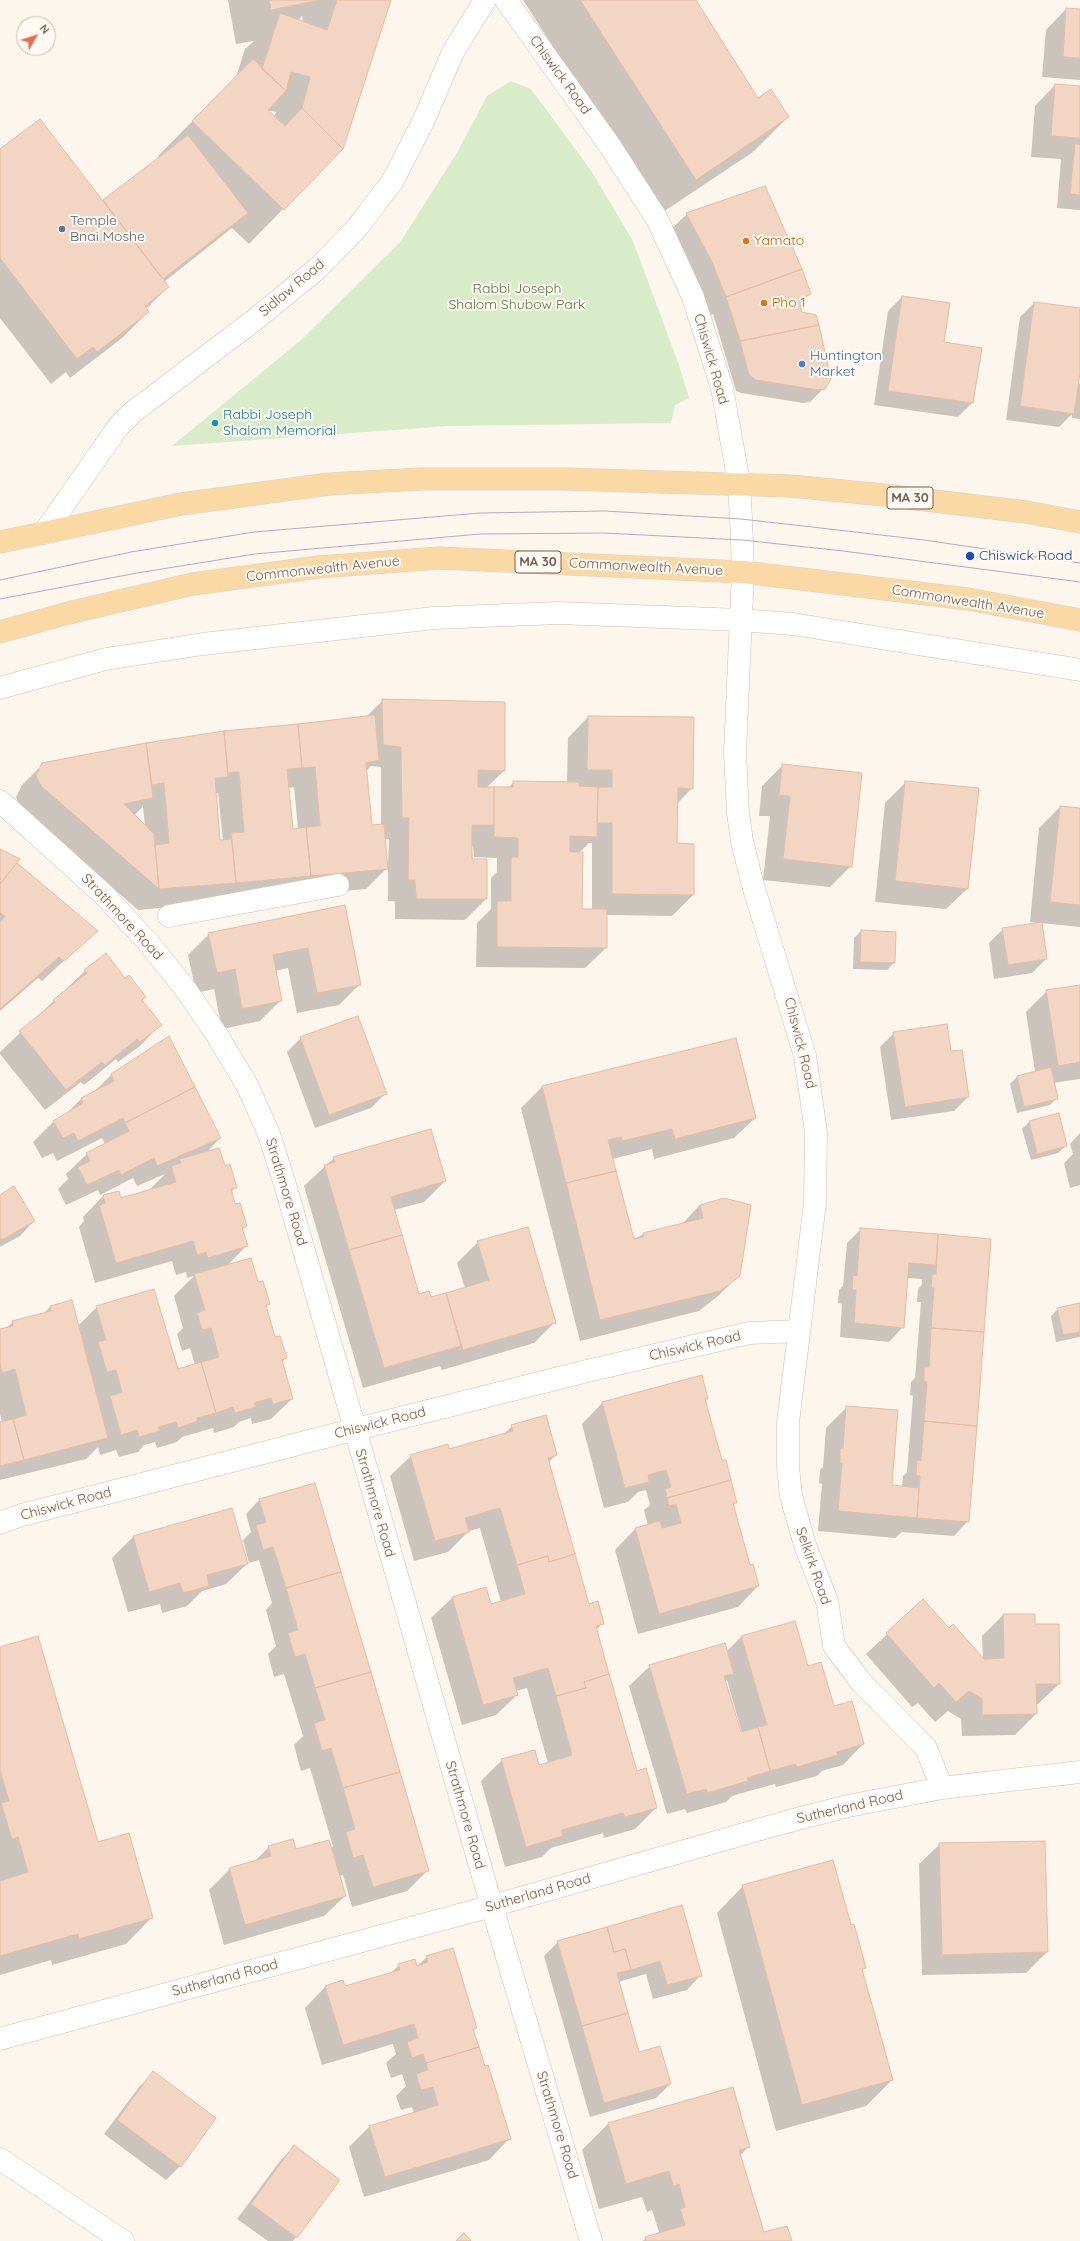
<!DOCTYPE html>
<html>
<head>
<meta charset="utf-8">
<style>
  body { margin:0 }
  #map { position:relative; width:1080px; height:2241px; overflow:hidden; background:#fdf6ec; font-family:Quicksand,sans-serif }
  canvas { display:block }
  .north { position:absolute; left:16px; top:16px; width:40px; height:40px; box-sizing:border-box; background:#fffaf3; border:1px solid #cabbb1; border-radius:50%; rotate:51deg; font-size:11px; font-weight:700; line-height:16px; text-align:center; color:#7a5c4d }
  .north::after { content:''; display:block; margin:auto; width:14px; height:18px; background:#e76f51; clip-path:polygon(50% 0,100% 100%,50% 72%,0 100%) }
</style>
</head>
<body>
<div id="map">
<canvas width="1080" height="2241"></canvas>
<div class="north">N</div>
</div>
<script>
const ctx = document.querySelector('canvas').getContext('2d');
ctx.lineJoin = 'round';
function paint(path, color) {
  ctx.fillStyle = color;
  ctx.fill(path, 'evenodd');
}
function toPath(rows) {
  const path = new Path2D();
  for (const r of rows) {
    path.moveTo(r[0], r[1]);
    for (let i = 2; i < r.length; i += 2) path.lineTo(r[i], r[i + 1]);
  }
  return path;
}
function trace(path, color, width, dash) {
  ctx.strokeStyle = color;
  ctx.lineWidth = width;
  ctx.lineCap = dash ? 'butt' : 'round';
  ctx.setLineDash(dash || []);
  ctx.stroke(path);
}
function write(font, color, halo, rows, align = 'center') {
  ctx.font = font + ' Quicksand,sans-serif';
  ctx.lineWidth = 4;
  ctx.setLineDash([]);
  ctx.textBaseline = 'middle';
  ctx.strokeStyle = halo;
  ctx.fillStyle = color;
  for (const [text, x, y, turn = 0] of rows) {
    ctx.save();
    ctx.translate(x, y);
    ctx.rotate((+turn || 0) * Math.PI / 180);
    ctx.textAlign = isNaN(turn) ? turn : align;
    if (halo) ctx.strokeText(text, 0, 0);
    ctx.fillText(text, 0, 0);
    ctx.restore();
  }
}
paint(toPath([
  [511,81,531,89,590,169,633,241,679,365,689,398,675,405,671,423,448,426,172,446,301,340,401,241,458,151,487,96]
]), '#d8ecc9');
paint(toPath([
  [228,0,390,0,283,209,249,244,232,228,164,282,168,287,146,309,148,312,122,338,70,378,66,372,51,384,0,318,0,150,102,202,160,158,158,156,236,77,245,49,254,41,236,44],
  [302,16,303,22,298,21],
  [266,110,276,112,274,117],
  [523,0,695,0,757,99,788,117,753,152,660,214],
  [1066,9,1080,10,1080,80,1042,77,1046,30],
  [1055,85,1080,87,1080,210,1057,208,1061,159,1031,157,1035,106],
  [687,214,810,293,799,304,829,377,829,383,810,402,803,403,741,393,736,391,713,314,705,317,666,234],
  [902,297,943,343,972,403,958,417,874,405,888,311],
  [1034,303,1080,309,1080,366,1077,386,1080,383,1080,419,1072,418,1072,414,1059,427,1006,420,1020,317],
  [383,700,504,771,486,788,508,788,514,782,567,782,568,738,588,717,692,788,677,804,676,844,693,895,672,916,606,915,606,948,585,968,476,967,477,923,491,909,491,878,497,872,497,858,474,857,473,846,471,845,471,860,486,860,486,899,465,920,395,919,395,901,388,901,388,867,366,889,138,910,20,807,16,797,22,785,43,764,224,732,366,717],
  [371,766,381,767,381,825,371,826,365,772],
  [294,787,298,829,292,830,288,788],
  [215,793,218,793,223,840,220,841],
  [143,806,145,827,134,816],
  [384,839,389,839,388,866,387,867],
  [589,843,592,843,592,910,581,910,579,853],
  [783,765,851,866,830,887,763,880,770,816,759,816,762,786],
  [906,782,967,889,946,909,875,902,885,803],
  [1060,807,1080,809,1080,927,1041,923,1046,959,1032,973,994,979,989,943,1003,929,1037,923,1030,922,1039,828],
  [0,850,96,931,42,981,38,978,0,1011],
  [344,906,360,984,339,1005,297,1013,288,968,275,971,281,1000,260,1021,222,1029,214,989,196,993,188,955,209,934],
  [861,931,895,933,894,963,887,970,853,969,854,938],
  [85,971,141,1001,160,1025,140,1046,118,1062,116,1059,84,1085,81,1082,45,1110,0,1054,0,1052],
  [1080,986,1080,1079,1053,1083,1057,1098,1050,1105,1017,1113,1010,1084,1017,1077,1035,1072,1026,1012,1047,991],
  [894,1033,950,1052,968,1097,954,1111,891,1120,880,1047],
  [168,1037,220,1138,206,1153,224,1167,236,1187,231,1192,235,1205,246,1226,242,1230,246,1246,227,1266,257,1284,269,1304,265,1307,274,1338,286,1358,281,1362,292,1399,271,1419,252,1424,251,1418,239,1422,234,1427,214,1433,213,1428,182,1437,177,1442,157,1448,155,1442,144,1445,138,1452,119,1457,116,1450,100,1455,98,1447,86,1459,0,1480,0,1423,2,1422,0,1414,0,1330,5,1329,13,1322,43,1314,50,1307,72,1302,78,1326,97,1307,177,1370,195,1365,190,1348,182,1351,177,1334,183,1328,174,1296,194,1276,187,1278,186,1272,176,1275,172,1261,95,1283,79,1227,84,1221,83,1217,103,1196,120,1199,152,1190,151,1188,165,1174,137,1186,133,1178,100,1195,98,1190,66,1205,58,1189,68,1179,66,1174,87,1154,105,1144,102,1138,57,1161,53,1153,42,1158,33,1142,54,1121,65,1115,81,1099,94,1092,111,1075],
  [301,1038,385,1094,371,1108,315,1128,287,1052],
  [735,1039,755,1118,734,1138,654,1159,652,1149,612,1159,633,1240,643,1234,682,1224,700,1205,739,1275,718,1296,699,1311,580,1341,521,1108,542,1087],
  [1029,1122,1066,1146,1058,1153,1031,1160,1022,1129],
  [1080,1133,1080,1185,1070,1188,1064,1163,1073,1154,1070,1144],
  [334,1158,445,1181,424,1202,394,1210,418,1296,430,1298,465,1288,457,1263,478,1242,555,1322,534,1343,442,1370,440,1366,363,1388,304,1186],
  [0,1196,34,1221,20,1236,0,1247],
  [861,1229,990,1240,968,1521,954,1536,902,1532,895,1538,818,1531,822,1484,819,1483,820,1470,823,1467,826,1428,847,1407,891,1486,902,1487,903,1476,907,1472,913,1396,910,1395,911,1382,915,1378,921,1302,917,1302,918,1289,922,1285,922,1279,907,1278,903,1327,889,1342,840,1337,842,1304,838,1303,839,1290,843,1286,847,1243],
  [1080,1304,1080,1337,1056,1342,1051,1316,1058,1309],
  [701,1377,707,1398,704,1401,721,1462,736,1502,732,1506,749,1566,753,1565,758,1586,738,1607,638,1634,615,1550,635,1529,648,1526,644,1510,650,1505,646,1490,638,1492,628,1502,604,1508,582,1424,602,1403],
  [512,1426,556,1455,548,1463,589,1605,603,1623,596,1630,636,1772,656,1808,635,1829,604,1838,603,1833,551,1848,542,1857,505,1867,481,1781,502,1760,538,1766,548,1763,527,1688,516,1691,517,1695,496,1715,462,1725,431,1618,452,1598,485,1588,490,1605,501,1602,480,1528,469,1531,448,1552,414,1561,390,1476,411,1456,449,1450,503,1435],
  [260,1499,428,1870,407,1891,352,1907,343,1875,339,1876,345,1896,324,1916,224,1945,209,1890,230,1869,253,1863,269,1847,295,1850,331,1849,333,1846,310,1768,301,1771,294,1745,303,1736,284,1674,274,1677,268,1654,276,1646,266,1610,272,1603,259,1560,249,1563,243,1540,251,1532,246,1514],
  [231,1509,247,1564,226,1584,202,1591,187,1606,162,1613,160,1604,128,1612,112,1558,133,1537],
  [923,1601,949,1629,983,1659,982,1636,1003,1615,1034,1626,1059,1684,1038,1704,1036,1704,1036,1714,1015,1735,962,1736,961,1719,948,1711,935,1722,918,1703,912,1707,866,1654],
  [741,1637,807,1667,833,1708,863,1744,843,1765,822,1771,817,1776,776,1787,775,1784,749,1791,732,1796,726,1802,687,1813,685,1809,667,1814,629,1686,650,1666,727,1651],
  [727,1680,742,1733,740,1734,725,1682],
  [0,1648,97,1844,152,1917,126,1944,52,1965,51,1960,0,1975],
  [940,1844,1047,1952,1026,1973,922,1975,919,1864],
  [743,1886,850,1926,865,1967,862,1970,892,2080,866,2106,776,2131,717,1913],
  [681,1907,701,1975,687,1990,653,1999,646,1974,618,1982,638,2054,670,2084,656,2098,590,2117,544,1956,558,1942],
  [427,1957,476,2027,473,2031,509,2139,489,2160,364,2197,349,2147,369,2127,414,2113,412,2107,401,2110,396,2096,406,2086,402,2074,391,2078,386,2063,396,2054,393,2044,322,2065,305,2008,325,1987,343,1982,345,1988,390,1974,399,1965,416,1967],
  [154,2073,180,2166,166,2180,104,2134,139,2087],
  [732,2088,749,2146,740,2156,763,2234,791,2241,642,2241,659,2232,652,2210,647,2212,642,2197,599,2209,582,2150,608,2124],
  [294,2147,339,2180,293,2241,268,2241,237,2219,280,2161]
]), '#0003');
const building = toPath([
  [269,0,320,0,271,10,269,0],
  [337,0,391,0,343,149,302,108,310,77,291,72,286,91,262,69,280,13,327,30,337,0],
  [580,0,696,0,758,98,771,89,789,117,696,180,580,0],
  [1066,8,1080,9,1080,58,1063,57,1066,8],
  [253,59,286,91,268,110,285,126,302,108,343,149,284,210,192,121,253,59],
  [1055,84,1080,86,1080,138,1051,136,1055,84],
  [40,119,169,287,145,306,149,312,97,352,93,347,77,359,0,258,0,149,40,119],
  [188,135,248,213,163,279,103,200,188,135],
  [1075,144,1080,144,1080,195,1070,194,1075,144],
  [765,186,802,269,726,297,712,262,686,213,765,186],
  [802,269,811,294,799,300,802,312,816,315,819,325,740,341,726,297,802,269],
  [902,296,950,303,944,342,982,348,973,403,888,391,902,296],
  [1034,302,1080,308,1080,373,1074,414,1020,406,1034,302],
  [819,325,831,379,825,389,818,390,756,380,749,375,740,341,819,325],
  [382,699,505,702,505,771,478,770,478,787,494,787,494,825,472,825,472,859,487,859,487,899,416,899,415,880,408,880,409,818,402,818,401,747,383,745,382,699],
  [375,715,379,760,366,763,372,825,384,824,388,869,311,876,306,827,320,826,315,767,302,768,298,724,375,715],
  [588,716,694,717,693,789,678,788,677,843,694,844,694,895,612,894,612,823,597,823,598,787,612,787,612,770,587,770,588,716],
  [298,724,302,768,287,769,293,829,306,827,311,876,236,883,231,833,244,832,239,772,228,773,224,731,298,724],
  [224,731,228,777,215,778,220,840,232,839,236,883,159,889,155,845,169,843,164,783,152,785,146,743,224,731],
  [146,743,153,798,124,804,154,834,159,889,41,786,36,776,42,763,146,743],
  [782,764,862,773,852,867,783,859,790,796,779,795,782,764],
  [513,781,579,782,579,786,598,787,597,837,570,836,570,852,583,852,582,909,607,909,607,948,497,947,497,901,511,901,511,857,518,857,518,838,494,837,494,787,513,787,513,781],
  [905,781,979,788,968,889,895,881,905,781],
  [1060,806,1080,808,1080,905,1050,902,1060,806],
  [0,849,20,859,0,884,0,849],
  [17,863,98,931,64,961,59,957,0,1009,0,922,5,916,0,913,0,884,17,863],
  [345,905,361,985,317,993,308,948,273,955,282,1001,242,1009,235,969,217,973,208,933,345,905],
  [1042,922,1047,959,1008,965,1002,928,1042,922],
  [861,930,896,932,895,963,860,962,861,930],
  [106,953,125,978,129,975,146,997,142,1000,162,1025,140,1042,137,1039,105,1065,102,1062,66,1090,19,1031,55,1002,53,1000,87,973,84,970,106,953],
  [1080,985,1080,1062,1058,1066,1046,990,1080,985],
  [358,1016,387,1094,329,1115,300,1037,358,1016],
  [947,1024,951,1051,962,1050,969,1097,905,1107,893,1032,947,1024],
  [169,1036,195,1087,125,1123,123,1118,78,1141,74,1133,63,1138,53,1121,83,1103,81,1098,114,1081,111,1074,169,1036],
  [736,1038,756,1118,675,1139,672,1129,622,1141,621,1137,608,1140,616,1171,566,1183,542,1086,736,1038],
  [1051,1067,1058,1099,1024,1107,1017,1076,1051,1067],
  [195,1087,221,1138,157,1166,154,1158,121,1175,119,1170,87,1185,78,1167,90,1161,86,1153,129,1131,125,1123,195,1087],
  [1059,1113,1067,1146,1037,1154,1029,1121,1059,1113],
  [431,1129,446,1181,391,1197,402,1235,349,1250,324,1165,335,1162,333,1157,431,1129],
  [219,1148,225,1166,230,1164,237,1188,231,1189,235,1204,240,1203,247,1226,242,1228,248,1246,208,1258,206,1252,197,1255,193,1241,116,1263,99,1205,105,1203,103,1195,119,1191,121,1198,176,1182,171,1166,181,1163,179,1159,219,1148],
  [616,1171,634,1239,644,1237,643,1233,703,1218,700,1205,724,1198,751,1205,740,1276,720,1291,600,1320,566,1183,616,1171],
  [14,1186,35,1221,2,1240,0,1236,0,1195,14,1186],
  [528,1227,556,1323,463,1350,446,1293,489,1280,477,1241,528,1227],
  [860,1228,938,1234,936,1265,909,1263,904,1328,854,1323,856,1290,852,1290,853,1275,857,1276,860,1228],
  [938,1234,991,1239,984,1332,931,1328,934,1288,931,1288,932,1274,936,1274,938,1234],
  [402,1235,419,1294,429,1291,431,1297,446,1293,461,1346,384,1368,349,1250,402,1235],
  [251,1258,258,1282,263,1281,270,1304,266,1305,275,1337,280,1336,287,1358,282,1360,293,1399,273,1404,271,1398,254,1403,256,1407,235,1413,233,1407,216,1413,201,1362,219,1357,211,1328,202,1330,197,1313,205,1310,194,1274,251,1258],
  [154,1289,178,1369,201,1362,216,1413,197,1418,198,1421,178,1428,176,1422,158,1427,160,1431,139,1437,137,1430,121,1435,110,1396,122,1392,116,1370,107,1372,98,1342,106,1340,96,1306,154,1289],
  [72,1300,108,1438,24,1460,13,1419,26,1415,15,1369,2,1373,0,1363,0,1329,13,1326,12,1321,51,1311,50,1306,72,1300],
  [1080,1303,1080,1332,1063,1335,1057,1308,1080,1303],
  [931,1328,984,1332,977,1426,924,1421,927,1382,924,1381,924,1367,929,1367,931,1328],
  [702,1375,708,1399,705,1399,722,1460,726,1460,731,1480,667,1498,665,1489,671,1487,666,1470,648,1475,649,1482,625,1488,602,1402,702,1375],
  [846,1406,898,1410,892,1485,919,1488,917,1518,838,1511,842,1463,840,1463,840,1448,843,1448,846,1406],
  [546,1415,557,1455,548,1458,575,1554,549,1562,548,1556,517,1565,500,1508,465,1518,469,1532,435,1541,410,1455,448,1444,449,1449,513,1431,511,1425,546,1415],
  [13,1419,24,1460,0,1466,0,1422,13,1419],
  [924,1421,977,1426,969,1522,917,1518,920,1476,916,1476,917,1460,921,1461,924,1421],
  [731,1480,737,1503,733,1503,750,1565,753,1564,759,1586,659,1614,635,1528,660,1521,662,1528,681,1523,676,1504,669,1506,667,1498,731,1480],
  [315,1483,341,1572,286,1588,273,1547,263,1550,256,1525,266,1522,259,1499,315,1483],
  [232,1508,248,1564,207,1575,209,1586,183,1593,180,1583,149,1592,133,1536,232,1508],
  [575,1554,589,1604,598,1601,604,1624,596,1626,609,1674,584,1682,586,1688,556,1696,548,1668,513,1678,518,1695,483,1705,452,1597,486,1587,491,1604,525,1594,517,1565,548,1556,549,1562,575,1554],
  [341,1572,371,1672,315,1688,305,1654,295,1657,288,1633,298,1630,286,1588,341,1572],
  [923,1599,949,1628,953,1624,984,1659,1004,1658,1003,1614,1035,1614,1035,1624,1059,1624,1060,1684,1036,1684,1037,1714,982,1715,982,1699,969,1691,956,1702,939,1683,934,1688,886,1633,923,1599],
  [795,1621,808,1666,821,1662,834,1706,852,1701,864,1744,837,1752,838,1755,797,1767,796,1764,770,1771,758,1727,767,1725,741,1636,795,1621],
  [38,1636,98,1842,129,1833,153,1918,79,1939,78,1934,0,1956,0,1881,28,1872,18,1837,12,1839,1,1803,9,1801,0,1770,0,1647,38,1636],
  [725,1643,734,1674,724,1676,741,1732,758,1727,770,1771,747,1778,748,1781,707,1793,706,1789,687,1794,649,1665,725,1643],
  [371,1672,400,1772,343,1788,331,1748,322,1751,314,1723,325,1720,315,1688,371,1672],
  [609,1674,637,1771,646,1768,657,1808,625,1817,623,1813,562,1830,563,1836,526,1847,501,1759,535,1750,539,1765,572,1755,556,1696,586,1688,584,1682,609,1674],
  [400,1772,429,1871,373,1887,363,1855,353,1858,346,1832,355,1829,343,1788,400,1772],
  [293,1839,296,1849,329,1840,346,1896,245,1925,229,1868,271,1856,268,1846,293,1839],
  [1045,1841,1048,1952,942,1955,939,1843,1045,1841],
  [833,1860,851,1925,854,1924,866,1968,862,1969,893,2080,802,2105,742,1885,833,1860],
  [682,1905,702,1976,667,1985,660,1961,631,1970,625,1949,614,1952,607,1927,682,1905],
  [607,1927,614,1952,625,1949,631,1970,617,1973,628,2013,582,2026,557,1941,607,1927],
  [453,1948,477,2028,473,2029,479,2047,426,2063,423,2054,412,2058,407,2042,418,2038,414,2024,343,2045,325,1986,343,1980,345,1986,400,1970,398,1964,415,1959,417,1966,428,1962,426,1956,453,1948],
  [628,2013,639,2052,660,2046,671,2084,604,2103,582,2026,628,2013],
  [479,2047,485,2066,488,2065,511,2139,385,2177,369,2126,438,2105,433,2087,421,2090,416,2074,428,2070,426,2063,479,2047],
  [153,2071,216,2118,181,2167,117,2120,153,2071],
  [733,2087,750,2147,739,2150,764,2232,787,2226,792,2241,646,2241,645,2237,685,2225,680,2209,685,2207,679,2184,673,2186,669,2171,626,2184,608,2123,733,2087],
  [294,2145,340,2180,297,2238,251,2204,294,2145],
  [464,2233,471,2241,456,2241,464,2233]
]);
paint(building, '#f3d5c3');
trace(building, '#e6bba3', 1);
const minor = toPath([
  [506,0,610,146,657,219,693,297,722,388,739,483,741,519,743,572,735,752,738,813,742,841,752,882,805,1056,816,1132,815,1203,788,1422,788,1467,791,1496,805,1545,827,1601,834,1646,861,1682,926,1748,942,1788],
  [44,533,118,427,133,412,257,318,318,268,356,229,392,182,423,122,453,52,485,0],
  [0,688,106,659,203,644,434,618,558,613,740,620,793,624,1080,670],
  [0,801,103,894,147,941,184,987,217,1035,247,1085,269,1134,286,1188,483,1876,591,2241],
  [169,916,338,885],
  [0,1523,22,1515,325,1437,583,1372,749,1333,798,1331],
  [0,2039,492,1906,782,1823,848,1806,942,1788,1080,1772],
  [0,2159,123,2241]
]);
const major = toPath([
  [0,542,181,504,329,484,421,479,564,479,790,486,884,495,1026,512,1080,522],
  [0,632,68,613,193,584,319,567,439,558,743,572,968,599,1080,620]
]);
trace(minor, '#d1beb0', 23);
trace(major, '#dad1cd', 23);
trace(minor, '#fff', 22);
trace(major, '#fbd9a5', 22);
trace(toPath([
  [0,580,131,552,254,532,480,513,605,511,741,519,812,527,924,540,1080,563],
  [0,599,137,573,255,554,480,534,603,533,742,540,843,551,1080,582]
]), '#b9a8c9', 1);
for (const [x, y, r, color] of [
  [62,229,4,"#6b7280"],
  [746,241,4,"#e8710a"],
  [764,303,4,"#e8710a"],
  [802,364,4,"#3f7fe0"],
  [215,423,4,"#0f9aa8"],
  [970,556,5,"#1a4fb4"]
]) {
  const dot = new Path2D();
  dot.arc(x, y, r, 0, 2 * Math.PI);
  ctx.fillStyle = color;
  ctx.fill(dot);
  trace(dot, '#fffaf3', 1.5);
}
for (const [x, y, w] of [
  [910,498,46],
  [538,562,46]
]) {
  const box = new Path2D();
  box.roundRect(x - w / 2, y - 11, w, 22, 3);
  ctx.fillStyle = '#fffaf3';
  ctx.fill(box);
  trace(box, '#7a5c4d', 1);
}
write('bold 13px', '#7a5c4d', null, [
  ["MA 30",910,498],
  ["MA 30",538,562]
]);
write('14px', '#7a5c4d', '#fffaf3', [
  ["Chiswick Road",560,75,54],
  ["Sidlaw Road",292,288,-40],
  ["Chiswick Road",711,359,74],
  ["Commonwealth Avenue",646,567,3],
  ["Commonwealth Avenue",323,569,-6],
  ["Commonwealth Avenue",968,602,9],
  ["Strathmore Road",122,917,47],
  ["Chiswick Road",800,1043,76],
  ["Strathmore Road",286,1192,73],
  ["Chiswick Road",695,1346,-13],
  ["Chiswick Road",380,1423,-14],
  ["Strathmore Road",375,1503,74],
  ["Chiswick Road",66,1504,-15],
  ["Selkirk Road",813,1566,71],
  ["Sutherland Road",850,1807,-13],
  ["Strathmore Road",465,1815,74],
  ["Sutherland Road",538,1893,-16],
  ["Sutherland Road",225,1978,-15],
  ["Strathmore Road",557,2125,73]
]);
write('14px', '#5b616d', '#fffaf3', [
  ["Temple",70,221],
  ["Bnai Moshe",70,237]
], 'left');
write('14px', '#c56008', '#fffaf3', [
  ["Yamato",754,241],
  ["Pho 1",772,303]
], 'left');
write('14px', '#537a41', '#fffaf3', [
  ["Rabbi Joseph",517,289],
  ["Shalom Shubow Park",517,305]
]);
write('14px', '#366cbe', '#fffaf3', [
  ["Huntington",810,356],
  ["Market",810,372]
], 'left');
write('14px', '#0d838f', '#fffaf3', [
  ["Rabbi Joseph",223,415],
  ["Shalom Memorial",223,431]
], 'left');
write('14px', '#164399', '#fffaf3', [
  ["Chiswick Road",979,556]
], 'left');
</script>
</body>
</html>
